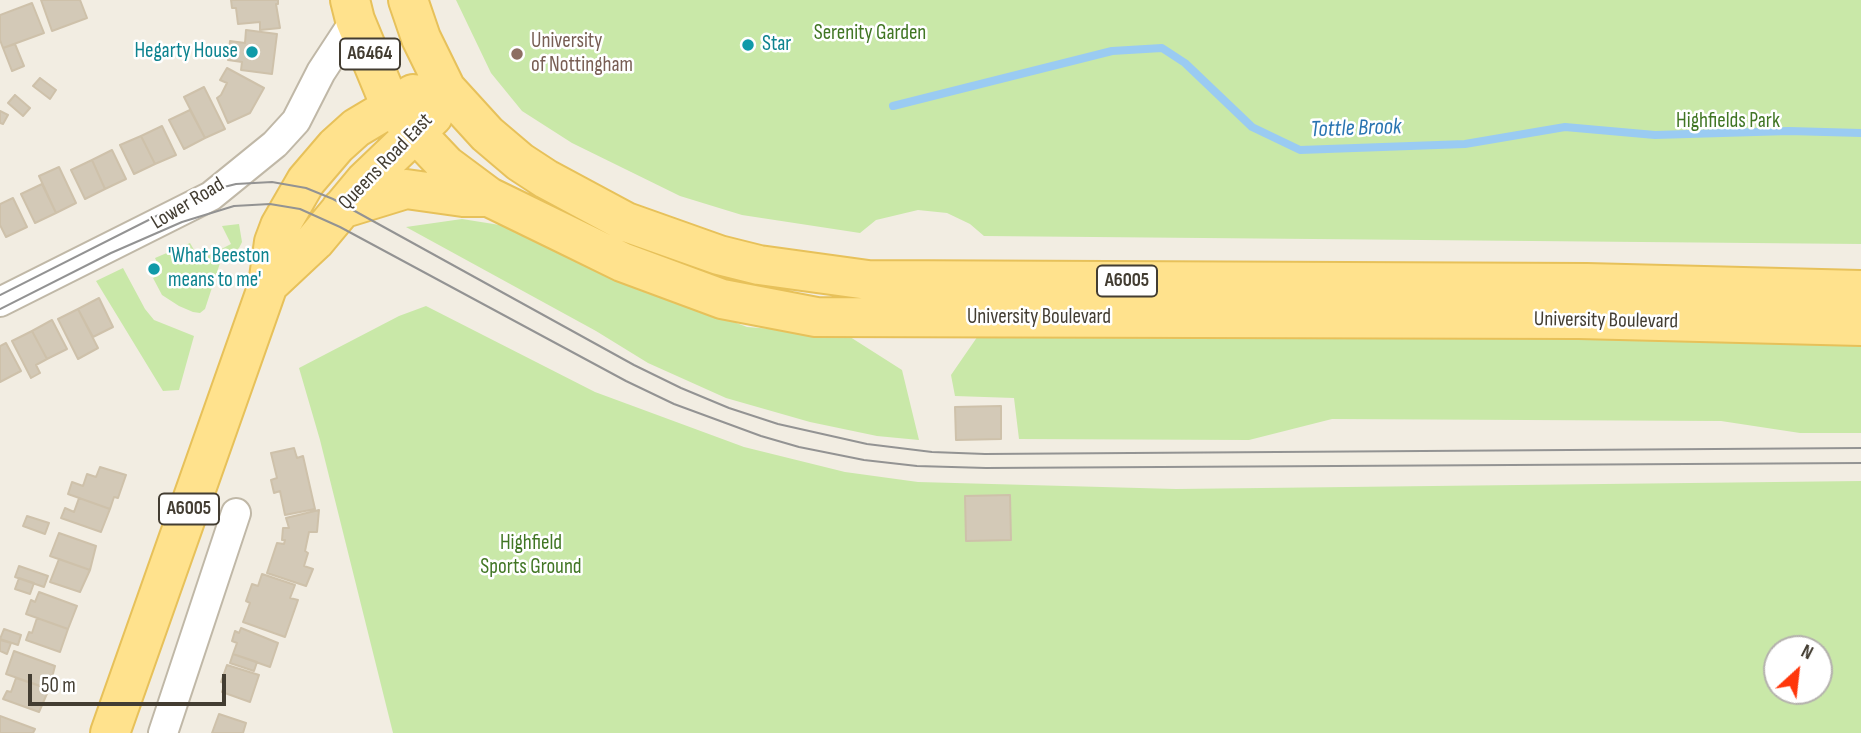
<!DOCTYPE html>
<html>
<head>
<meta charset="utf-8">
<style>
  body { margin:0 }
  #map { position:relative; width:1861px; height:733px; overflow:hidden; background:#f2ede2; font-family:"Sofia Sans Condensed",sans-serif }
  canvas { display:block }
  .north { position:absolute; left:1763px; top:635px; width:70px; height:70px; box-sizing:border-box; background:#fff; border:2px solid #b4b1ad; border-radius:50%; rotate:27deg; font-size:19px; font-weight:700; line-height:28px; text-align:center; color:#433d32 }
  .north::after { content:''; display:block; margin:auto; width:24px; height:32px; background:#ff370b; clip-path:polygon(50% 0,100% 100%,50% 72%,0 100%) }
  .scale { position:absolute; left:28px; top:674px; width:198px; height:32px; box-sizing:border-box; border:4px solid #433d32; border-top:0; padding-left:9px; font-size:21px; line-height:24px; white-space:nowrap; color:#433d32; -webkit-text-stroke:5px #fff; paint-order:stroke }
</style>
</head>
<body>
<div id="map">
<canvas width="1861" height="733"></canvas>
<div class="north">N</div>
<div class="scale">50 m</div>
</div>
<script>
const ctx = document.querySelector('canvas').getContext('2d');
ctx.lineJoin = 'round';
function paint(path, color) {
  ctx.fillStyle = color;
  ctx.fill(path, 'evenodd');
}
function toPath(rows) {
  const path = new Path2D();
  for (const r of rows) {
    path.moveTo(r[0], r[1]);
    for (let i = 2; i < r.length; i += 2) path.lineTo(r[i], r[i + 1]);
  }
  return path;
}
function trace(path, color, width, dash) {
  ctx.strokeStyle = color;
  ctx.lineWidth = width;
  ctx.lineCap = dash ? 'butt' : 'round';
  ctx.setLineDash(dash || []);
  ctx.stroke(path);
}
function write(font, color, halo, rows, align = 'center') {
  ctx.font = font + ' "Sofia Sans Condensed",sans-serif';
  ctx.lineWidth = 5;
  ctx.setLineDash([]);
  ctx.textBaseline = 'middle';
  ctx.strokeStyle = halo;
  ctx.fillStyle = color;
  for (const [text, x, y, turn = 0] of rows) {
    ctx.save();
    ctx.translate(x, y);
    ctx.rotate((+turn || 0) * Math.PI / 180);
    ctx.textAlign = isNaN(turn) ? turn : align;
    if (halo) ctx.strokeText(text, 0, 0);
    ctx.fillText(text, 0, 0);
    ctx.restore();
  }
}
paint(toPath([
  [456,0,1861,0,1861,244,984,236,970,224,947,213,918,210,876,220,860,233,742,215,680,196,572,143,522,111,491,73],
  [462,219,525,229,616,277,747,327,847,335,902,370,919,440,877,436,810,422,726,398,648,363,596,331,406,227],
  [239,224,242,242,239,248,220,263,205,309,200,313,193,312,179,306,162,295,153,278,162,273,155,258,190,243,200,260,231,244,222,226],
  [123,268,145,309,154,320,194,336,179,390,163,391,96,281],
  [426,306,595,392,744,447,845,472,918,482,1176,489,1861,481,1861,733,393,733,320,440,299,368,399,316],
  [1777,649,1819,649,1819,691,1777,691],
  [982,330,1861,341,1861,433,1800,433,1721,421,1332,419,1249,440,1019,439,1014,398,955,396,951,375]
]), '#c9e8a8');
trace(toPath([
  [893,106,1112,51,1162,48,1185,63,1252,127,1300,150,1465,144,1565,127,1655,135,1789,131,1861,133]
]), '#9acbf2', 8);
const building = toPath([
  [41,0,80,0,87,18,52,31,41,0],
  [231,0,278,0,278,4,276,4,280,28,260,30,260,22,238,24,236,8,232,8,231,0],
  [32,3,44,33,3,48,0,40,0,15,32,3],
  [246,30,277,34,272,74,241,70,242,62,228,60,230,41,245,43,246,30],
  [15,44,24,66,12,71,3,48,15,44],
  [227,68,264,88,250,113,228,123,217,98,221,95,227,83,220,80,227,68],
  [40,78,56,90,50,99,33,86,40,78],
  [204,87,225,129,205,138,184,97,204,87],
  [15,95,30,108,23,116,8,103,15,95],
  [190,110,205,138,184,149,169,120,190,110],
  [0,111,8,115,3,124,0,123,0,111],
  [162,126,176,155,155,164,141,136,162,126],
  [141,136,155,164,134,174,120,145,141,136],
  [112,150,126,179,105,189,92,160,112,150],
  [92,160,105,189,85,199,71,170,92,160],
  [59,167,76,203,56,213,39,176,59,167],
  [42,184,56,213,35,223,21,194,42,184],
  [13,198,27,227,6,237,0,225,0,204,13,198],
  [99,298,113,327,93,337,78,309,99,298],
  [78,309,98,348,78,359,58,319,78,309],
  [52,320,67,349,47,359,32,331,52,320],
  [32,331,47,359,36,365,40,373,31,378,12,341,32,331],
  [6,343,21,371,0,382,0,346,6,343],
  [1001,406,1001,439,956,440,955,407,1001,406],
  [294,448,297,458,303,456,315,509,285,515,280,491,274,493,271,480,277,478,271,453,294,448],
  [100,467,126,475,118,498,114,497,110,509,68,494,72,482,83,486,87,474,96,477,100,467],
  [1010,495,1011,540,966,541,965,496,1010,495],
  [79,498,110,509,101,532,61,518,65,508,74,512,79,498],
  [319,510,317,532,309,532,305,551,308,553,304,566,313,569,306,586,267,573,277,543,284,544,285,540,282,540,283,528,289,528,286,518,319,510],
  [27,516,49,523,45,534,23,526,27,516],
  [59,533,96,546,90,570,50,556,59,533],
  [59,559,90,570,80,592,50,582,59,559],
  [19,566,48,576,44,587,15,577,19,566],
  [262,574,295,585,290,598,298,600,285,637,243,622,250,603,246,601,252,584,258,586,262,574],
  [19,578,34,583,30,594,15,589,19,578],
  [39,592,77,606,68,629,26,614,31,600,35,602,39,592],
  [37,618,68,629,60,652,26,640,29,632,32,633,37,618],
  [241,628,278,643,270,667,233,654,237,643,232,641,235,631,239,633,241,628],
  [4,629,21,635,18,645,0,639,4,629],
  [0,640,11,643,7,654,0,651,0,640],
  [14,651,55,666,49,689,6,674,14,651],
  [233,654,257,662,254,671,230,663,233,654],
  [227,665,259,675,250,702,222,692,225,683,221,682,227,665],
  [16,678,49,689,39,712,3,699,7,691,11,692,16,678],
  [219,714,246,723,243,733,212,733,219,714],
  [0,716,35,729,33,733,0,733,0,716]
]);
paint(building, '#d3c9b7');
trace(building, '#cec1aa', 2);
const minor = toPath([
  [0,302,211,196,275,144,296,121,321,72,355,20],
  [163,733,236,513]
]);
const primary = toPath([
  [350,0,355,20,391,107,446,165,489,197,567,235,622,262,722,299,816,317,1579,319,1861,326],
  [408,0,421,38,446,89,487,134,520,162,546,179,626,222,719,255,759,265,868,280,1587,283,1861,290],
  [341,209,406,189,463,197,489,197],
  [268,285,315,241,365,181,433,116],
  [110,733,268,285,274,242,280,226,306,181,336,146,356,128,413,94]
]);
trace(minor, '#c0b8a7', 32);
trace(primary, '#e7c15a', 42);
trace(minor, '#fff', 28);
trace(primary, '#ffe28d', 38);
trace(toPath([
  [0,295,204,192,236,184,272,182,306,188,333,199,634,365,681,388,729,408,778,424,867,444,932,452,985,454,1861,448],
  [0,309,111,253,182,222,234,206,270,204,300,209,340,227,626,381,674,404,761,436,799,447,864,460,917,466,986,468,1861,463]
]), '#939393', 2);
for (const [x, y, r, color] of [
  [748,45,7,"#0f9aa8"],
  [252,52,7,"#0f9aa8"],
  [517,54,7,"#8d6e63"],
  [154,269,7,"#0f9aa8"]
]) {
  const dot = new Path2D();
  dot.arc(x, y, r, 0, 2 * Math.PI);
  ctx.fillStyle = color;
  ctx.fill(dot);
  trace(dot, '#fff', 2.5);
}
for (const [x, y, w] of [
  [370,54,60],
  [1127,281,60],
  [189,509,60]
]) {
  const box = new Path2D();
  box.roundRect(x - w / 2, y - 15.5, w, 31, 5);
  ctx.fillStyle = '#fff';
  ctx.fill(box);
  trace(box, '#433d32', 2);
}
write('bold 19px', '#433d32', null, [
  ["A6464",370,54],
  ["A6005",1127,281],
  ["A6005",189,509]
]);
write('21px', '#417624', '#fff', [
  ["Serenity Garden",870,34],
  ["Highfields Park",1728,122],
  ["Highfield",531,544],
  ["Sports Ground",531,568]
]);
write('21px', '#785e54', '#fff', [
  ["University",531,42],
  ["of Nottingham",531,66]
], 'left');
write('21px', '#0d838f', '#fff', [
  ["Star",762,45],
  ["Hegarty House",238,52,"right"],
  ["'What Beeston",168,257],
  ["means to me'",168,281]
], 'left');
write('21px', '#433d32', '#fff', [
  ["Queens Road East",386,162,-46],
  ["Lower Road",188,204,-31],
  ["University Boulevard",1039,318],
  ["University Boulevard",1606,321,1]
]);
write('italic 23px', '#2974b1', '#fff', [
  ["Tottle Brook",1356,129,-2]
]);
</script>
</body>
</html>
